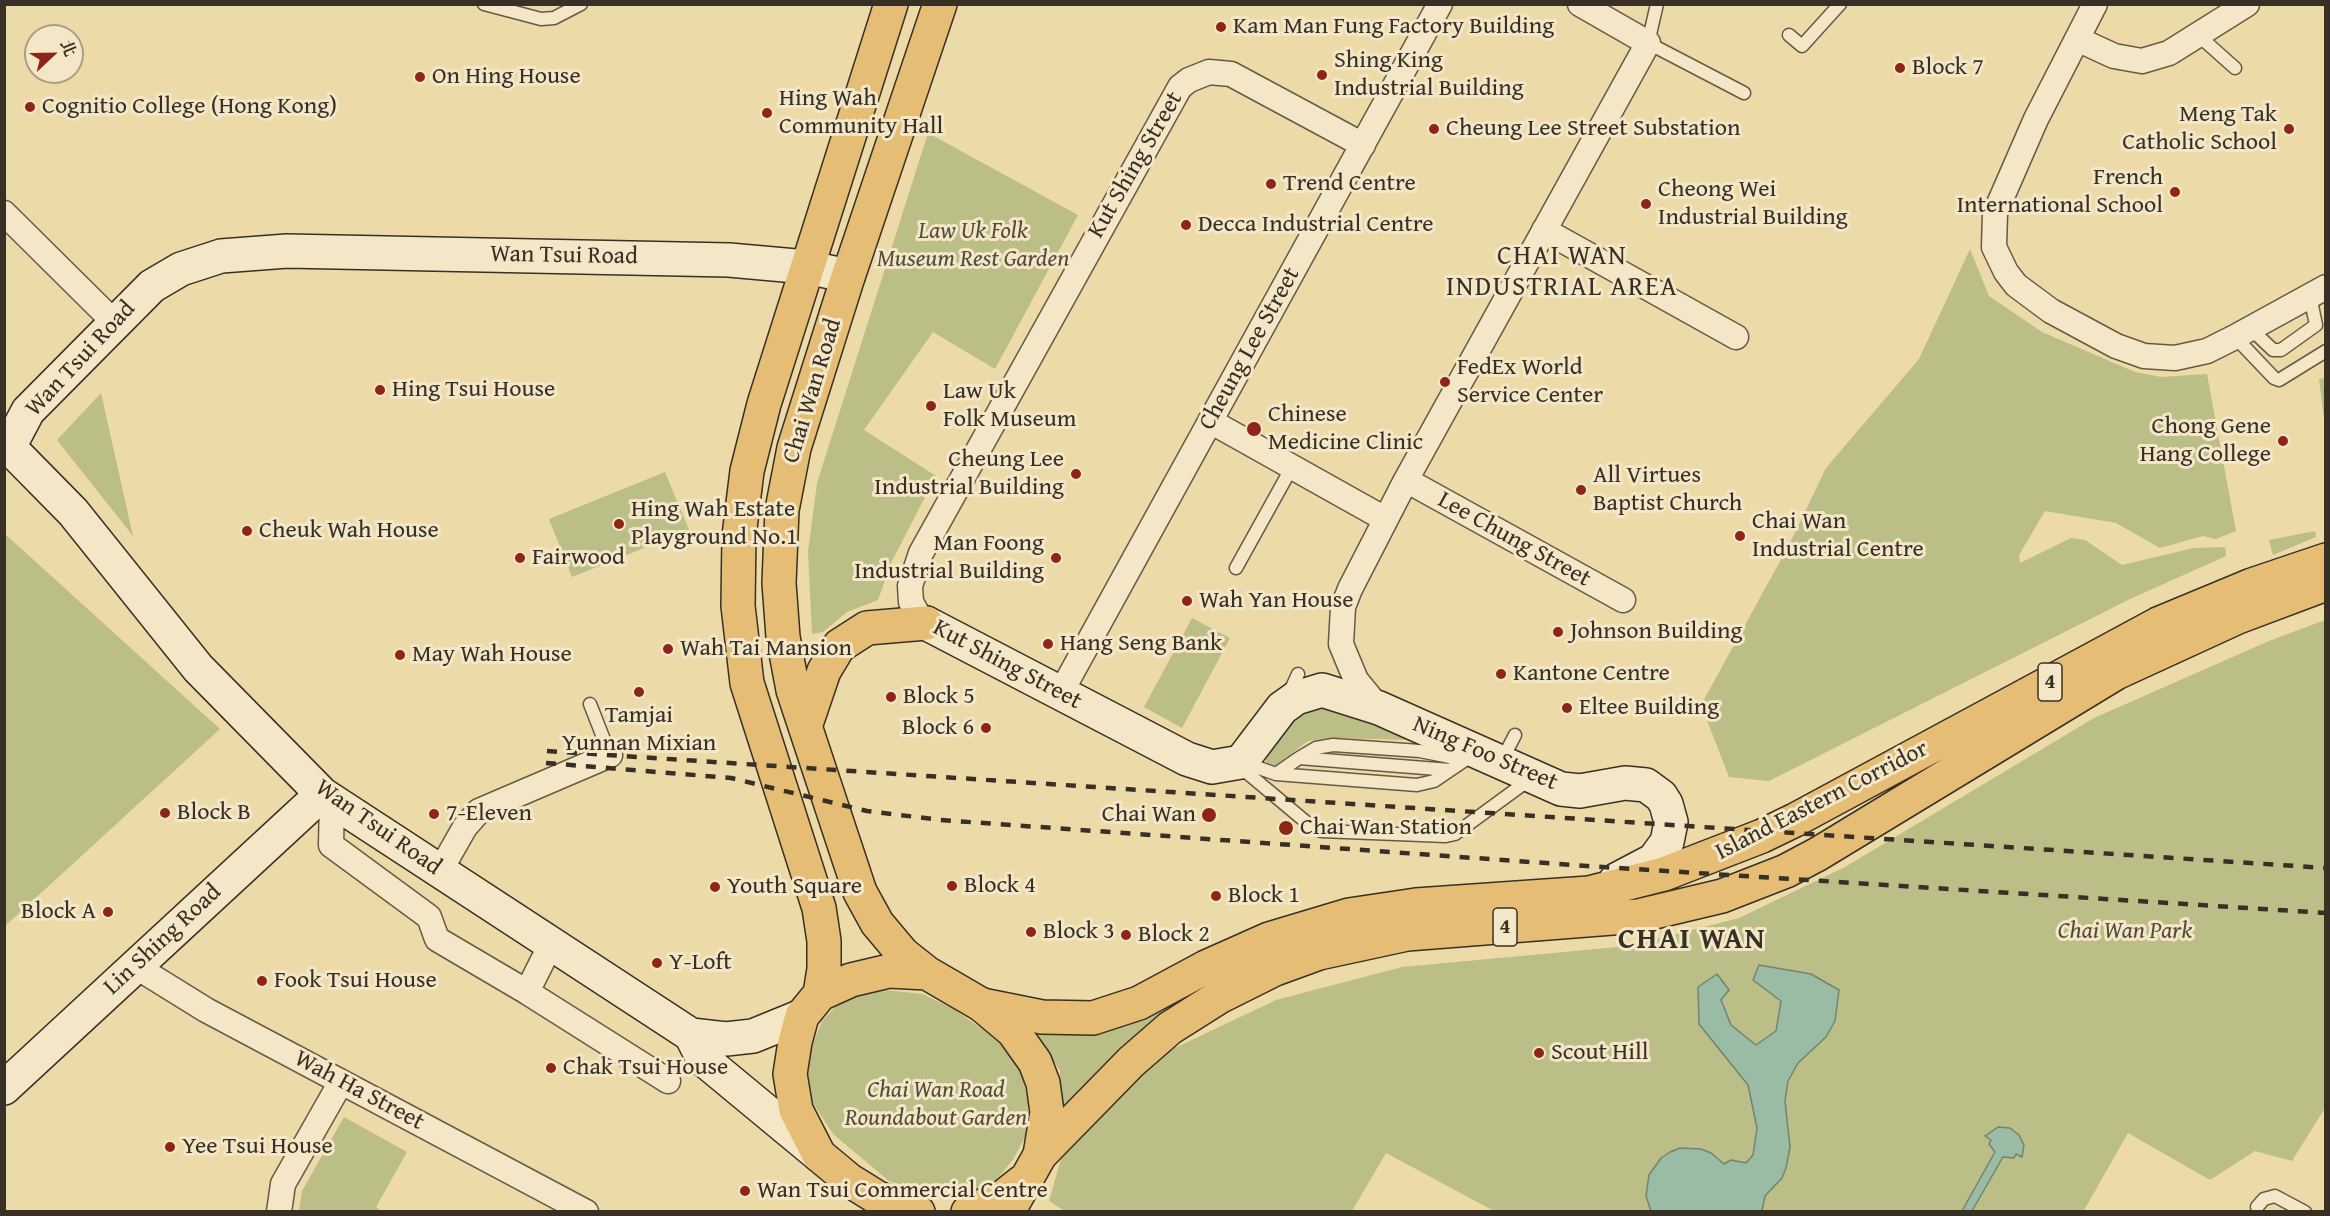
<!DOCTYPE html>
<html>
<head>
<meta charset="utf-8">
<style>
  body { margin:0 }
  #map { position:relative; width:2330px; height:1216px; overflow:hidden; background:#eddaa9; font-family:"Gentium Book Plus","Noto Serif TC",serif }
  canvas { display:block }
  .frame { position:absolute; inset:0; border:6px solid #393025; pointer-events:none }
  .north { position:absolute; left:24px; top:24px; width:60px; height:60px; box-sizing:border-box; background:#f3e7c7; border:2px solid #a99e86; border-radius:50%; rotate:68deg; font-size:16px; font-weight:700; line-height:24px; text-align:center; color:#393025 }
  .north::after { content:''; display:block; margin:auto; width:21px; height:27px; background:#8f2418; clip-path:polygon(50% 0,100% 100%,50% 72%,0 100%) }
</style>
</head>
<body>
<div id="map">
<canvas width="2330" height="1216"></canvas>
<div class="frame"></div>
<div class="north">北</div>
</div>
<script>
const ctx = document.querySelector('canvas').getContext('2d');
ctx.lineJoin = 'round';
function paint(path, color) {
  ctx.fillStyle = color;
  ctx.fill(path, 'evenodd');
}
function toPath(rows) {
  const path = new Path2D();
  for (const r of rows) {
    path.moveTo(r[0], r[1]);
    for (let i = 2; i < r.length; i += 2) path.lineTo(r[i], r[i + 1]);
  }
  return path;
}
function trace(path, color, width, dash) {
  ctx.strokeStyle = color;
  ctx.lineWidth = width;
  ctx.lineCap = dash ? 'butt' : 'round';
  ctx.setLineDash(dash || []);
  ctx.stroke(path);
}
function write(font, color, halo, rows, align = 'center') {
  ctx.font = font + ' "Gentium Book Plus",serif';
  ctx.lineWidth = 6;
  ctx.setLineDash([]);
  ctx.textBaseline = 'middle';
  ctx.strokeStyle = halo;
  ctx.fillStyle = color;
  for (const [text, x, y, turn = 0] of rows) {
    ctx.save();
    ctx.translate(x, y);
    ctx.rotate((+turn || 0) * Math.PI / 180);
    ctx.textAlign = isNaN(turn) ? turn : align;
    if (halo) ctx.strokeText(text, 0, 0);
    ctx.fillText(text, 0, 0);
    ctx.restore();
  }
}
paint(toPath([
  [928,133,1078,215,995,369,933,332,864,430,936,476,892,561,878,600,847,612,823,632,812,634,808,552,817,483],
  [1970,249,1989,296,2042,332,2135,372,2161,377,2207,374,2236,531,2216,539,2203,536,2160,548,2116,523,2045,511,2019,555,2020,563,2071,538,2085,540,2122,565,2194,548,2225,547,2226,556,2128,600,1769,781,1729,777,1701,705,1789,545,1826,468,1919,359],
  [2325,378,2326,378,2325,426,2319,379],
  [101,393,133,536,57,440],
  [665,472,689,530,572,577,549,519],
  [2315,531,2316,537,2273,555,2269,540],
  [5,534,220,729,5,926],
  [1192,618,1230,638,1182,728,1144,707],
  [2325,620,2325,1108,2292,1161,2255,1151,2210,1180,2128,1133,2083,1212,1494,1211,1386,1153,1352,1211,1066,1212,1049,1201,1061,1159,1154,1058,1276,1000,1402,967,1629,946,1739,918,1845,867,2094,718,2269,641],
  [1323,698,1411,740,1330,738,1308,741,1273,767,1266,765,1266,759,1296,709],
  [1240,962,1060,1117,1060,1071,1037,1034,1112,1025],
  [885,990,923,994,952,1008,1000,1041,1021,1071,1029,1103,1025,1137,1014,1158,1003,1172,995,1180,973,1192,949,1197,925,1196,889,1181,833,1134,813,1103,807,1081,808,1057,822,1021,837,1005,851,997],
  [344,1117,407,1152,376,1207,381,1211,299,1211,302,1191]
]), '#bbbe86');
const water = toPath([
  [1759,965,1811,974,1839,990,1835,1021,1826,1037,1798,1063,1788,1081,1785,1101,1790,1147,1786,1168,1782,1178,1765,1196,1762,1211,1651,1211,1646,1196,1649,1175,1661,1158,1670,1152,1680,1148,1701,1149,1711,1153,1724,1164,1731,1160,1746,1163,1753,1155,1757,1128,1748,1085,1699,1024,1698,987,1717,974,1729,990,1721,1000,1731,1025,1756,1045,1776,1031,1781,1001,1753,980,1759,965],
  [1998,1127,2010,1128,2019,1135,2024,1145,2022,1157,2016,1154,2014,1158,2003,1157,1972,1211,1962,1211,1995,1152,1989,1144,1991,1140,1985,1136,1998,1127]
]);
paint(water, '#9abba4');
trace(water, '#738371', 1.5);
const lane = toPath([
  [484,4,541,19,554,18,581,4],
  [1657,4,1648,43,1744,93],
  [1789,35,1802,46,1840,4],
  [2198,35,2235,68],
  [2251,329,2273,350,2281,350,2316,325,2310,296],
  [2235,337,2274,378,2279,380,2326,351],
  [1236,568,1292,467],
  [1288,696,1298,674],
  [590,704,610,755],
  [1299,758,1316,748,1333,745,1420,751,1465,760],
  [1502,760,1515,735],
  [1242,762,1276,774,1417,785,1434,781,1465,760,1476,757],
  [1239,766,1312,827,1321,831,1446,836,1455,834,1522,785,1532,780],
  [1276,774,1299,758,1450,770],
  [2257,1207,2264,1199,2275,1196,2305,1212]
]);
const street = toPath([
  [2095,4,2036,119,1995,213,1994,247,2006,272,2016,285,2051,311,2116,346,2144,356,2175,358,2207,351,2235,337,2326,287],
  [2077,39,2114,56,2142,61,2169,53,2247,4],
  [4,213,114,322],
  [1544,230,1736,337],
  [1210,421,1385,519],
  [1406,480,1623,600],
  [926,623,918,615,911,602,910,586,921,553,1180,87,1189,80,1209,72,1231,74,1363,145],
  [1060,694,1440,4],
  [1379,708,1356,680,1341,644,1343,607,1350,589,1406,480,1648,43,1580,4],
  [332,800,331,845,429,917,437,939,527,992,668,1081],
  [440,871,465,827,479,811,610,755],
  [135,966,206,1010,586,1212],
  [527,992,551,944],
  [279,1212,283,1184,341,1082]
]);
const secondary = toPath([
  [926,623,1187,759,1212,767,1241,762,1282,708,1296,698,1322,690,1379,708,1561,789,1580,791,1625,783,1646,785,1661,796,1666,804,1671,822,1667,842,1654,860,1616,880],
  [691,1035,726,1039,753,1036,802,1016],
  [4,1088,322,794],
  [819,1155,703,1059,691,1035,322,794,198,668,73,512,9,447,28,411,152,286,181,269,221,256,287,251,729,260,807,267,848,276]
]);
const primary = toPath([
  [940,4,847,280,794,448,782,510,779,583,783,637,793,690,860,892,877,923,903,954,927,973,982,1005,1013,1031,1035,1062,1043,1083,1047,1112,1040,1155,1008,1212],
  [806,724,824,671,839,646,867,628,926,623],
  [820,994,824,969,824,941,819,908,747,683,738,606,739,536,747,471,764,404,891,4],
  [918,1212,878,1198,849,1180,819,1155,796,1110,790,1074,795,1042,802,1016,820,994,851,980,889,971,927,973],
  [968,1212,1003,1197,1022,1182]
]);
const highway = toPath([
  [982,1005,1042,1017,1093,1018,1139,1003,1206,967,1269,939,1349,915,1416,905,1589,893,1664,874,1762,836,1795,820,2158,624,2252,585,2326,560],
  [1040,1155,1131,1062,1170,1028,1219,997,1275,969,1319,953,1407,934,1638,916,1722,896,1786,871,1818,854,2116,673,2238,617,2326,584]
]);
trace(lane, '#665a46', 15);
trace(street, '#665a46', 27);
trace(secondary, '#393025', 36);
trace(primary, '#393025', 36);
trace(highway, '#393025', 36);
trace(lane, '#f3e7c7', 12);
trace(street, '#f3e7c7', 24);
trace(secondary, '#f3e7c7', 33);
trace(primary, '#e6bd74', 33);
trace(highway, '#e6bd74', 33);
trace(toPath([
  [547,751,2326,868],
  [546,763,731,778,867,811,941,820,1587,866,2326,913]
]), '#393025', 4.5, [10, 10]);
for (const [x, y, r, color] of [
  [1221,27,6,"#8f2418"],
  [1900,68,6,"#8f2418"],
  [1322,75,6,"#8f2418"],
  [420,77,6,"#8f2418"],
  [30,107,6,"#8f2418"],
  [767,113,6,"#8f2418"],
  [1434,129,6,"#8f2418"],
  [2289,129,6,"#8f2418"],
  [1271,184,6,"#8f2418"],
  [2175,192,6,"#8f2418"],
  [1646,204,6,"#8f2418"],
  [1186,225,6,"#8f2418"],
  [1445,382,6,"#8f2418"],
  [380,390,6,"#8f2418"],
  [931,406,6,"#8f2418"],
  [1254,429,8,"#8f2418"],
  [2283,441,6,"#8f2418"],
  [1076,474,6,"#8f2418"],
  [1581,490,6,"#8f2418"],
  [619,524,6,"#8f2418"],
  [247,531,6,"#8f2418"],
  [1740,536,6,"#8f2418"],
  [520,558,6,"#8f2418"],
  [1056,558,6,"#8f2418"],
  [1187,601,6,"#8f2418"],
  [1558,632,6,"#8f2418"],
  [1048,644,6,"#8f2418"],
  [668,649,6,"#8f2418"],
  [400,655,6,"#8f2418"],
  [1501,674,6,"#8f2418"],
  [639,692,6,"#8f2418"],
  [891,697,6,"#8f2418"],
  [1567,708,6,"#8f2418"],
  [986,728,6,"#8f2418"],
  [165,813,6,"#8f2418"],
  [434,814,6,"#8f2418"],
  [1209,815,8,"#8f2418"],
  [1286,828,8,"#8f2418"],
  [952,886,6,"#8f2418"],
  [715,887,6,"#8f2418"],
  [1216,896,6,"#8f2418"],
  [108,912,6,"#8f2418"],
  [1031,932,6,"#8f2418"],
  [1126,935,6,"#8f2418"],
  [657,963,6,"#8f2418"],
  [262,981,6,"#8f2418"],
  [1539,1053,6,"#8f2418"],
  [551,1068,6,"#8f2418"],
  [170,1147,6,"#8f2418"],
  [745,1191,6,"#8f2418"]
]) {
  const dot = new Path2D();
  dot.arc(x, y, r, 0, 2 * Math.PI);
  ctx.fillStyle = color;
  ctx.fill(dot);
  trace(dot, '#f3e7c7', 2);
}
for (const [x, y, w] of [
  [2050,682,24],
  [1505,927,24]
]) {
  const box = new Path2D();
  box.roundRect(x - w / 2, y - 19, w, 38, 4.5);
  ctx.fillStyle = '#f3e7c7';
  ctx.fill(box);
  trace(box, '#393025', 1.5);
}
write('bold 22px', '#393025', null, [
  ["4",2050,682],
  ["4",1505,927]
]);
write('24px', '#393025', '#f3e7c7', [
  ["Kam Man Fung Factory Building",1233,27],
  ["Shing King",1334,61],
  ["Industrial Building",1334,89],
  ["Block 7",1912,68],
  ["On Hing House",432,77],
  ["Hing Wah",779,99],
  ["Community Hall",779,127],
  ["Cognitio College (Hong Kong)",42,107],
  ["Meng Tak",2277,115,"right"],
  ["Catholic School",2277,143,"right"],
  ["Cheung Lee Street Substation",1446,129],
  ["French",2163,178,"right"],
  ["International School",2163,206,"right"],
  ["Trend Centre",1283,184],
  ["Cheong Wei",1658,190],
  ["Industrial Building",1658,218],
  ["Decca Industrial Centre",1198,225],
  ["FedEx World",1457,368],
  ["Service Center",1457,396],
  ["Hing Tsui House",392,390],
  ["Law Uk",943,392],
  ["Folk Museum",943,420],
  ["Chinese",1268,415],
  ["Medicine Clinic",1268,443],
  ["Chong Gene",2271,427,"right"],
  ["Hang College",2271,455,"right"],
  ["Cheung Lee",1064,460,"right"],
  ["Industrial Building",1064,488,"right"],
  ["All Virtues",1593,476],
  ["Baptist Church",1593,504],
  ["Hing Wah Estate",631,510],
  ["Playground No.1",631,538],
  ["Chai Wan",1752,522],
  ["Industrial Centre",1752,550],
  ["Cheuk Wah House",259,531],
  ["Man Foong",1044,544,"right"],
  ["Industrial Building",1044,572,"right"],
  ["Fairwood",532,558],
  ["Wah Yan House",1199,601],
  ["Johnson Building",1570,632],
  ["Hang Seng Bank",1060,644],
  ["Wah Tai Mansion",680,649],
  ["May Wah House",412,655],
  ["Kantone Centre",1513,674],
  ["Block 5",903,697],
  ["Eltee Building",1579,708],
  ["Tamjai",639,716,"center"],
  ["Yunnan Mixian",639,744,"center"],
  ["Block 6",974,728,"right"],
  ["Block B",177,813],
  ["7-Eleven",446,814],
  ["Chai Wan",1196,815,"right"],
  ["Chai Wan Station",1300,828],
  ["Block 4",964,886],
  ["Youth Square",727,887],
  ["Block 1",1228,896],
  ["Block A",96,912,"right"],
  ["Block 3",1043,932],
  ["Block 2",1138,935],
  ["Y-Loft",669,963],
  ["Fook Tsui House",274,981],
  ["Scout Hill",1551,1053],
  ["Chak Tsui House",563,1068],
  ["Yee Tsui House",182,1147],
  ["Wan Tsui Commercial Centre",757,1191]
], 'left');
write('24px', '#393025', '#f3e7c7', [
  ["Kut Shing Street",1136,165,-60],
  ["Wan Tsui Road",564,256,1],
  ["Cheung Lee Street",1250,349,-61],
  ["Wan Tsui Road",81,359,-47],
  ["Chai Wan Road",813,391,-73],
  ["Lee Chung Street",1514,540,29],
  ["Kut Shing Street",1007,665,28],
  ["Ning Foo Street",1485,754,23],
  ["Island Eastern Corridor",1822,801,-27],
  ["Wan Tsui Road",378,828,35],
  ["Lin Shing Road",163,940,-43],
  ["Wah Ha Street",359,1091,28]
]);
write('italic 24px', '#534c38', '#f3e7c7', [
  ["Law Uk Folk",973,232],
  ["Museum Rest Garden",973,260],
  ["Chai Wan Park",2125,932],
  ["Chai Wan Road",936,1091],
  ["Roundabout Garden",936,1119]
]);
ctx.letterSpacing = '1.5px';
write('27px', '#393025', '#f3e7c7', [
  ["CHAI WAN",1562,257],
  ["INDUSTRIAL AREA",1562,288]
]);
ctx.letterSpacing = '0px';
ctx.letterSpacing = '1.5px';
write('bold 30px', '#393025', '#f3e7c7', [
  ["CHAI WAN",1692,940]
]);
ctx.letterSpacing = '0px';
</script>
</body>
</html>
